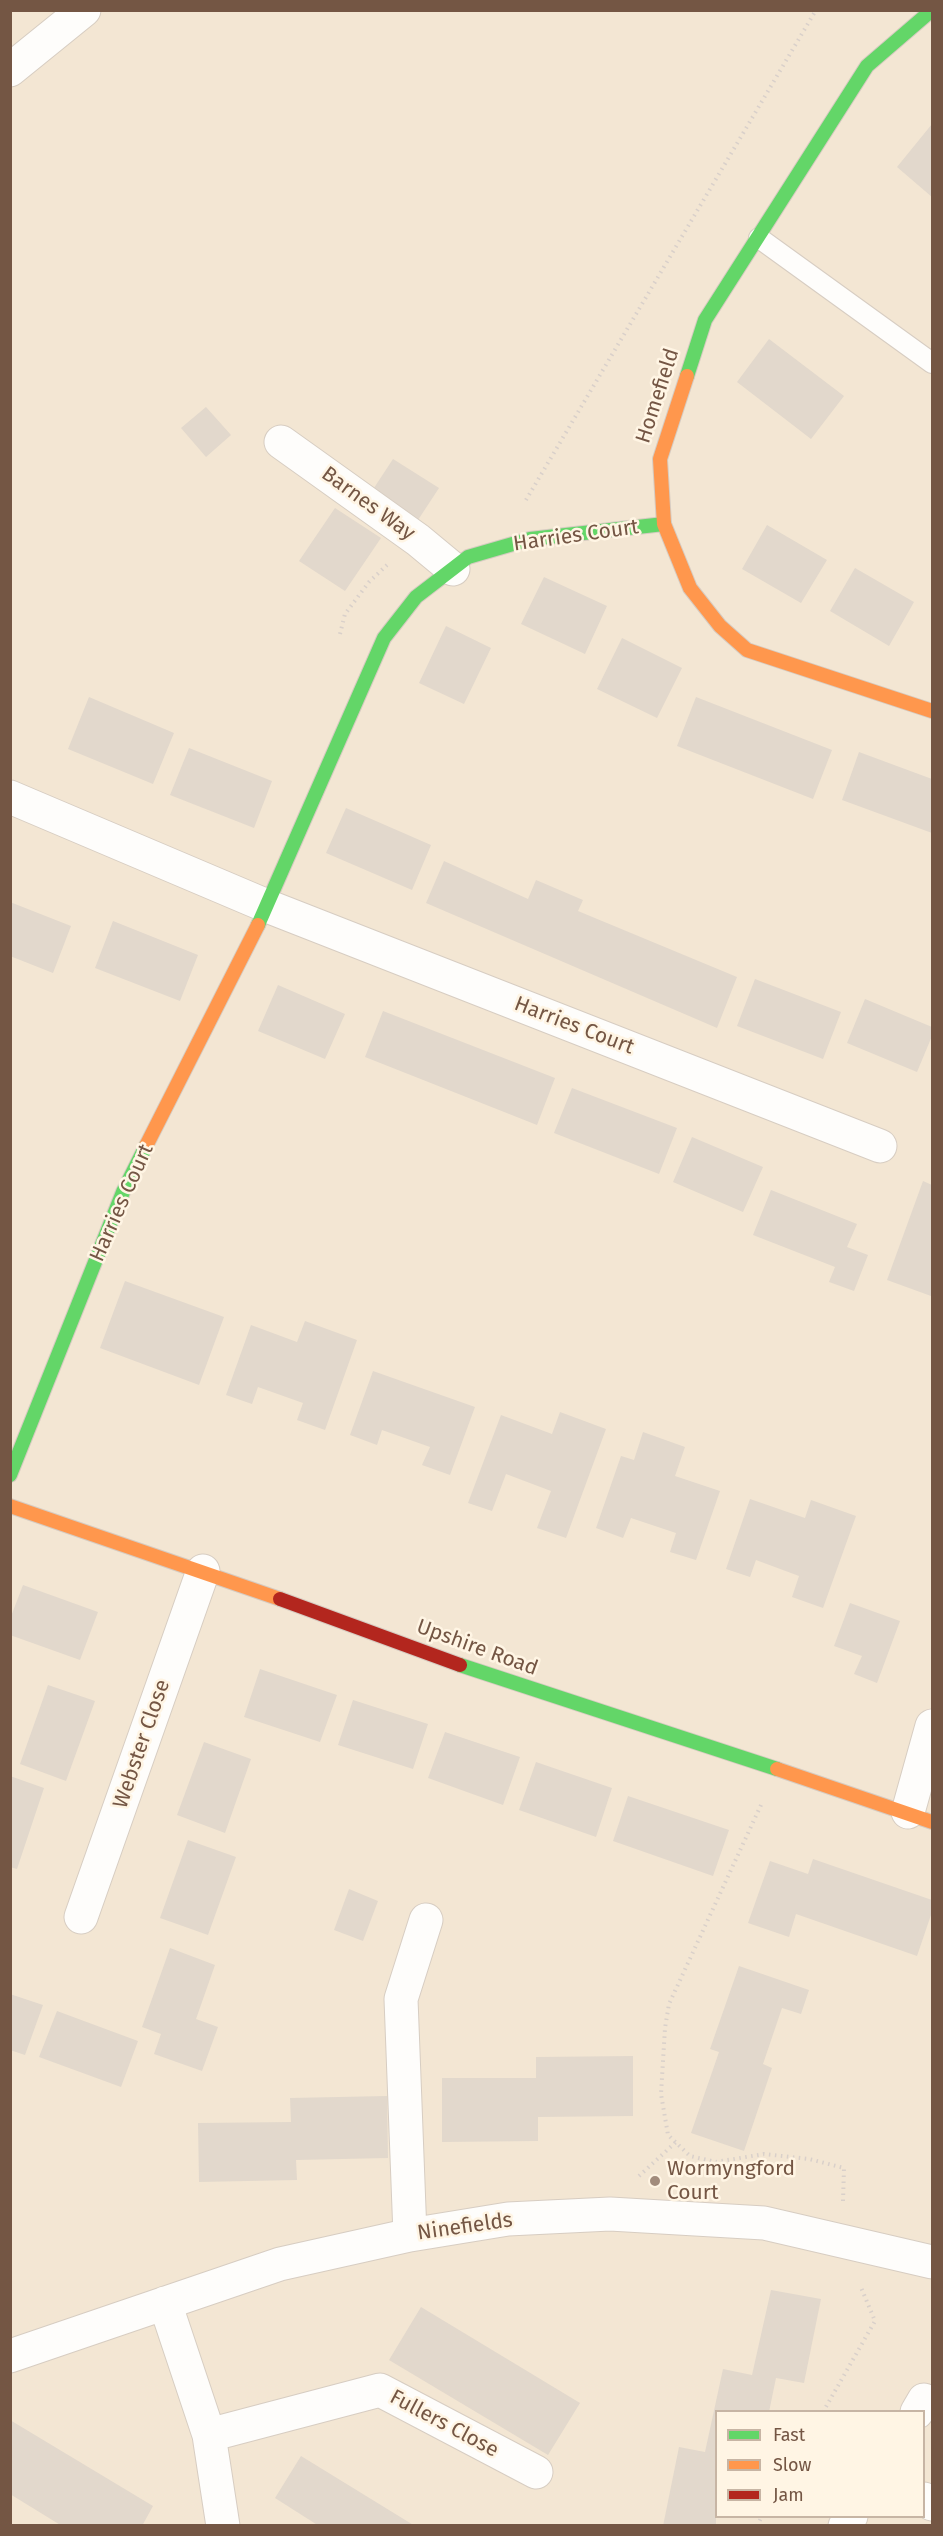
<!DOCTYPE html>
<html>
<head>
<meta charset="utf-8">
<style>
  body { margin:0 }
  #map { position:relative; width:943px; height:2536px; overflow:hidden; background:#f6f0e4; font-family:"Fira Sans",sans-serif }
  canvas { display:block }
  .frame { position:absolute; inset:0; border:12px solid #745644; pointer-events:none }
  .legend { position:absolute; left:715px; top:2410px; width:210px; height:108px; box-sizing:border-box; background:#fff5e4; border:2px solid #c7b5a4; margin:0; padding:8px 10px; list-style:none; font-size:18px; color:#745644 }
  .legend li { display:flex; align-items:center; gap:12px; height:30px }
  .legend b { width:30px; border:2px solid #c7b5a4 }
</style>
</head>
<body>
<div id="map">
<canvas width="943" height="2536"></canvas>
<div class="frame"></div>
<ul class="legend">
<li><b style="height:8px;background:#63d668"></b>Fast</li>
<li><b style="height:8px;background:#ff974d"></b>Slow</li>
<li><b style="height:8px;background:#b3261e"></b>Jam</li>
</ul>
</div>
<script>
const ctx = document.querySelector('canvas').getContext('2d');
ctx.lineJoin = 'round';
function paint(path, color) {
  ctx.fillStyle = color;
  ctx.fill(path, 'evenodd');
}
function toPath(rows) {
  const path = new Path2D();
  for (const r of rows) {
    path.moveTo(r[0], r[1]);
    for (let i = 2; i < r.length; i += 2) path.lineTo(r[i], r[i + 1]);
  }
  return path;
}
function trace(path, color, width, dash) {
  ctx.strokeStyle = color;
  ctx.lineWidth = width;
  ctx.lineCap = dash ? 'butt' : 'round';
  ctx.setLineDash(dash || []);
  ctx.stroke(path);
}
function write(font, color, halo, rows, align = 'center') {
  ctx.font = font + ' "Fira Sans",sans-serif';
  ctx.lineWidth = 5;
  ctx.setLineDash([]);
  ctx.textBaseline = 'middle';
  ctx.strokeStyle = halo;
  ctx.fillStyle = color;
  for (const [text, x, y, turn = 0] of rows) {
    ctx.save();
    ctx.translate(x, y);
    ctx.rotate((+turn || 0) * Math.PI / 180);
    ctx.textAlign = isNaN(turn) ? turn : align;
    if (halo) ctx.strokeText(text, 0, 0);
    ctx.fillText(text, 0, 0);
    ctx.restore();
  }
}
paint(toPath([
  [11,11,932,11,932,2525,11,2525],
  [716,2412,924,2412,924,2516,716,2516]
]), '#f3e6d3');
paint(toPath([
  [932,124,932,197,897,167],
  [769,339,844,396,811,439,737,382],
  [206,407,231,435,206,457,181,428],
  [393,459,439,488,418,520,372,491],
  [335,508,381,538,345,591,299,561],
  [767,525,827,560,801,603,742,569],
  [855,568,914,602,889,646,830,611],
  [544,577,607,606,585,654,521,624],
  [446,626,491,648,464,704,419,683],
  [622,638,682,668,657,718,597,689],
  [89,697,174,733,153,784,68,749],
  [696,697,832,750,813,799,677,746],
  [189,748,272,781,254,828,170,795],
  [859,752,932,779,932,833,842,800],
  [346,808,431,845,412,890,326,853],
  [444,861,528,899,536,880,583,900,578,911,737,977,717,1028,426,903],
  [10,902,71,926,53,973,10,956],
  [113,921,198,955,180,1001,95,968],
  [755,979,841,1012,823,1059,737,1026],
  [278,985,345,1014,325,1059,258,1031],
  [865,999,932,1027,932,1036,917,1072,847,1043],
  [383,1011,555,1078,537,1125,365,1057],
  [572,1088,677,1128,659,1174,554,1133],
  [692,1137,763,1167,743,1212,673,1182],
  [923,1181,932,1185,931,1296,887,1280],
  [771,1190,857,1224,847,1247,868,1255,854,1291,829,1282,835,1267,753,1235],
  [125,1281,224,1317,199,1385,100,1348],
  [305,1321,357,1340,325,1430,297,1420,303,1403,258,1387,252,1404,226,1395,251,1325,297,1342],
  [373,1371,475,1407,450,1475,422,1465,430,1447,382,1430,377,1445,350,1435],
  [560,1412,606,1429,566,1538,537,1528,551,1491,506,1474,492,1511,468,1503,501,1415,552,1434],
  [643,1432,685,1447,675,1476,720,1491,696,1560,670,1552,676,1533,631,1518,623,1538,596,1528,621,1456,634,1460],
  [750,1499,805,1518,811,1500,856,1516,823,1608,792,1597,799,1576,756,1560,750,1577,726,1569],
  [23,1585,98,1612,80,1660,10,1635,10,1619],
  [850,1603,900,1621,877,1683,854,1674,862,1656,834,1646],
  [260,1669,337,1695,320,1742,244,1717],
  [48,1685,95,1701,66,1781,20,1764],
  [353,1700,428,1724,413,1769,338,1745],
  [445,1732,520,1757,503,1805,428,1778],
  [204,1742,251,1759,225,1833,177,1815],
  [536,1762,612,1788,596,1837,519,1810],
  [10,1776,44,1788,17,1869,10,1867],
  [628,1796,729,1830,713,1876,613,1841],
  [188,1840,236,1857,208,1935,160,1918],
  [813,1859,932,1900,932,1912,917,1956,796,1914,789,1937,748,1923,770,1861,808,1874],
  [349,1889,378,1901,363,1941,334,1930],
  [170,1948,215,1965,196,2019,218,2027,202,2071,154,2054,161,2034,142,2027],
  [739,1966,809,1990,801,2014,782,2008,763,2064,772,2068,744,2151,691,2133,719,2052,710,2049],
  [10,1994,43,2005,25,2055,10,2050],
  [57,2011,138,2041,121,2087,39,2057],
  [633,2056,633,2116,538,2117,538,2141,442,2142,442,2078,536,2078,536,2057],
  [387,2096,388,2158,296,2160,297,2180,199,2182,198,2123,291,2122,290,2098],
  [771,2290,821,2299,804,2383,776,2378,769,2412,716,2412,716,2526,663,2526,679,2447,705,2452,723,2369,752,2375],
  [421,2307,580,2403,548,2455,389,2360],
  [10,2420,153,2506,142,2526,62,2526,10,2494],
  [301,2456,415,2526,319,2526,275,2498]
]), '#e2d8cc');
const lane = toPath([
  [759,238,932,363]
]);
const street = toPath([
  [10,70,84,10],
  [281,442,418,540,453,569],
  [10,797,267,906,880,1146],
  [908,1812,932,1726],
  [81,1917,203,1571],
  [410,2235,401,1999,426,1920],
  [165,2303,209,2435,223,2526],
  [10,2356,280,2264,410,2235,508,2219,610,2214,764,2223,932,2262],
  [917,2412,924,2400],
  [209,2435,380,2390,536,2472],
  [924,2499,932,2504],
  [845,2526,851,2516]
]);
const fast = toPath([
  [687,376,705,320,867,66,932,10],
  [258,925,384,638,416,597,468,557,530,539,664,524],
  [10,1475,123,1192,146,1146],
  [460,1665,777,1769]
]);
const slow = toPath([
  [687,376,660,459,664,524,690,588,720,626,747,650,932,711],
  [146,1146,258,925],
  [10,1506,280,1599],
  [777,1769,932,1822]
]);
const jam = toPath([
  [280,1599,460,1665]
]);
trace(lane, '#d7cdc2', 22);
trace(street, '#d7cdc2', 35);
trace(fast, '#d6cbc1', 16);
trace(slow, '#d6cbc1', 16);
trace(jam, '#d6cbc1', 16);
trace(toPath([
  [526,500,816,10],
  [340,634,345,614,369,582,387,565],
  [761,1805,669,2004,665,2028,661,2094,668,2135,690,2156,716,2162,764,2154,809,2159,844,2168,843,2201],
  [639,2176,676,2142],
  [823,2412,875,2321,860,2285],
  [757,2526,762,2516]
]), '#d9d0ca', 4, [1.5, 4.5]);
trace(lane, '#fefdfb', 20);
trace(street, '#fefdfb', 33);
trace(fast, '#63d668', 14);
trace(slow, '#ff974d', 14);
trace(jam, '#b3261e', 14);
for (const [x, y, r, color] of [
  [655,2181,6,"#a28c7c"]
]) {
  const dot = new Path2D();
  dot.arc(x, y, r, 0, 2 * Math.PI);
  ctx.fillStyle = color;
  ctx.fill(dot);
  trace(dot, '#fff5e4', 2);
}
write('21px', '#745644', '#fff5e4', [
  ["Homefield",658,396,-72],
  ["Barnes Way",368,504,36],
  ["Harries Court",576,536,-8],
  ["Harries Court",574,1026,21],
  ["Harries Court",122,1203,-66],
  ["Upshire Road",477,1648,20],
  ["Webster Close",142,1744,-71],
  ["Ninefields",465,2227,-8],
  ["Fullers Close",444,2424,28]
]);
write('21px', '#745644', '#fff5e4', [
  ["Wormyngford",667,2169],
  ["Court",667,2193]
], 'left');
</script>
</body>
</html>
